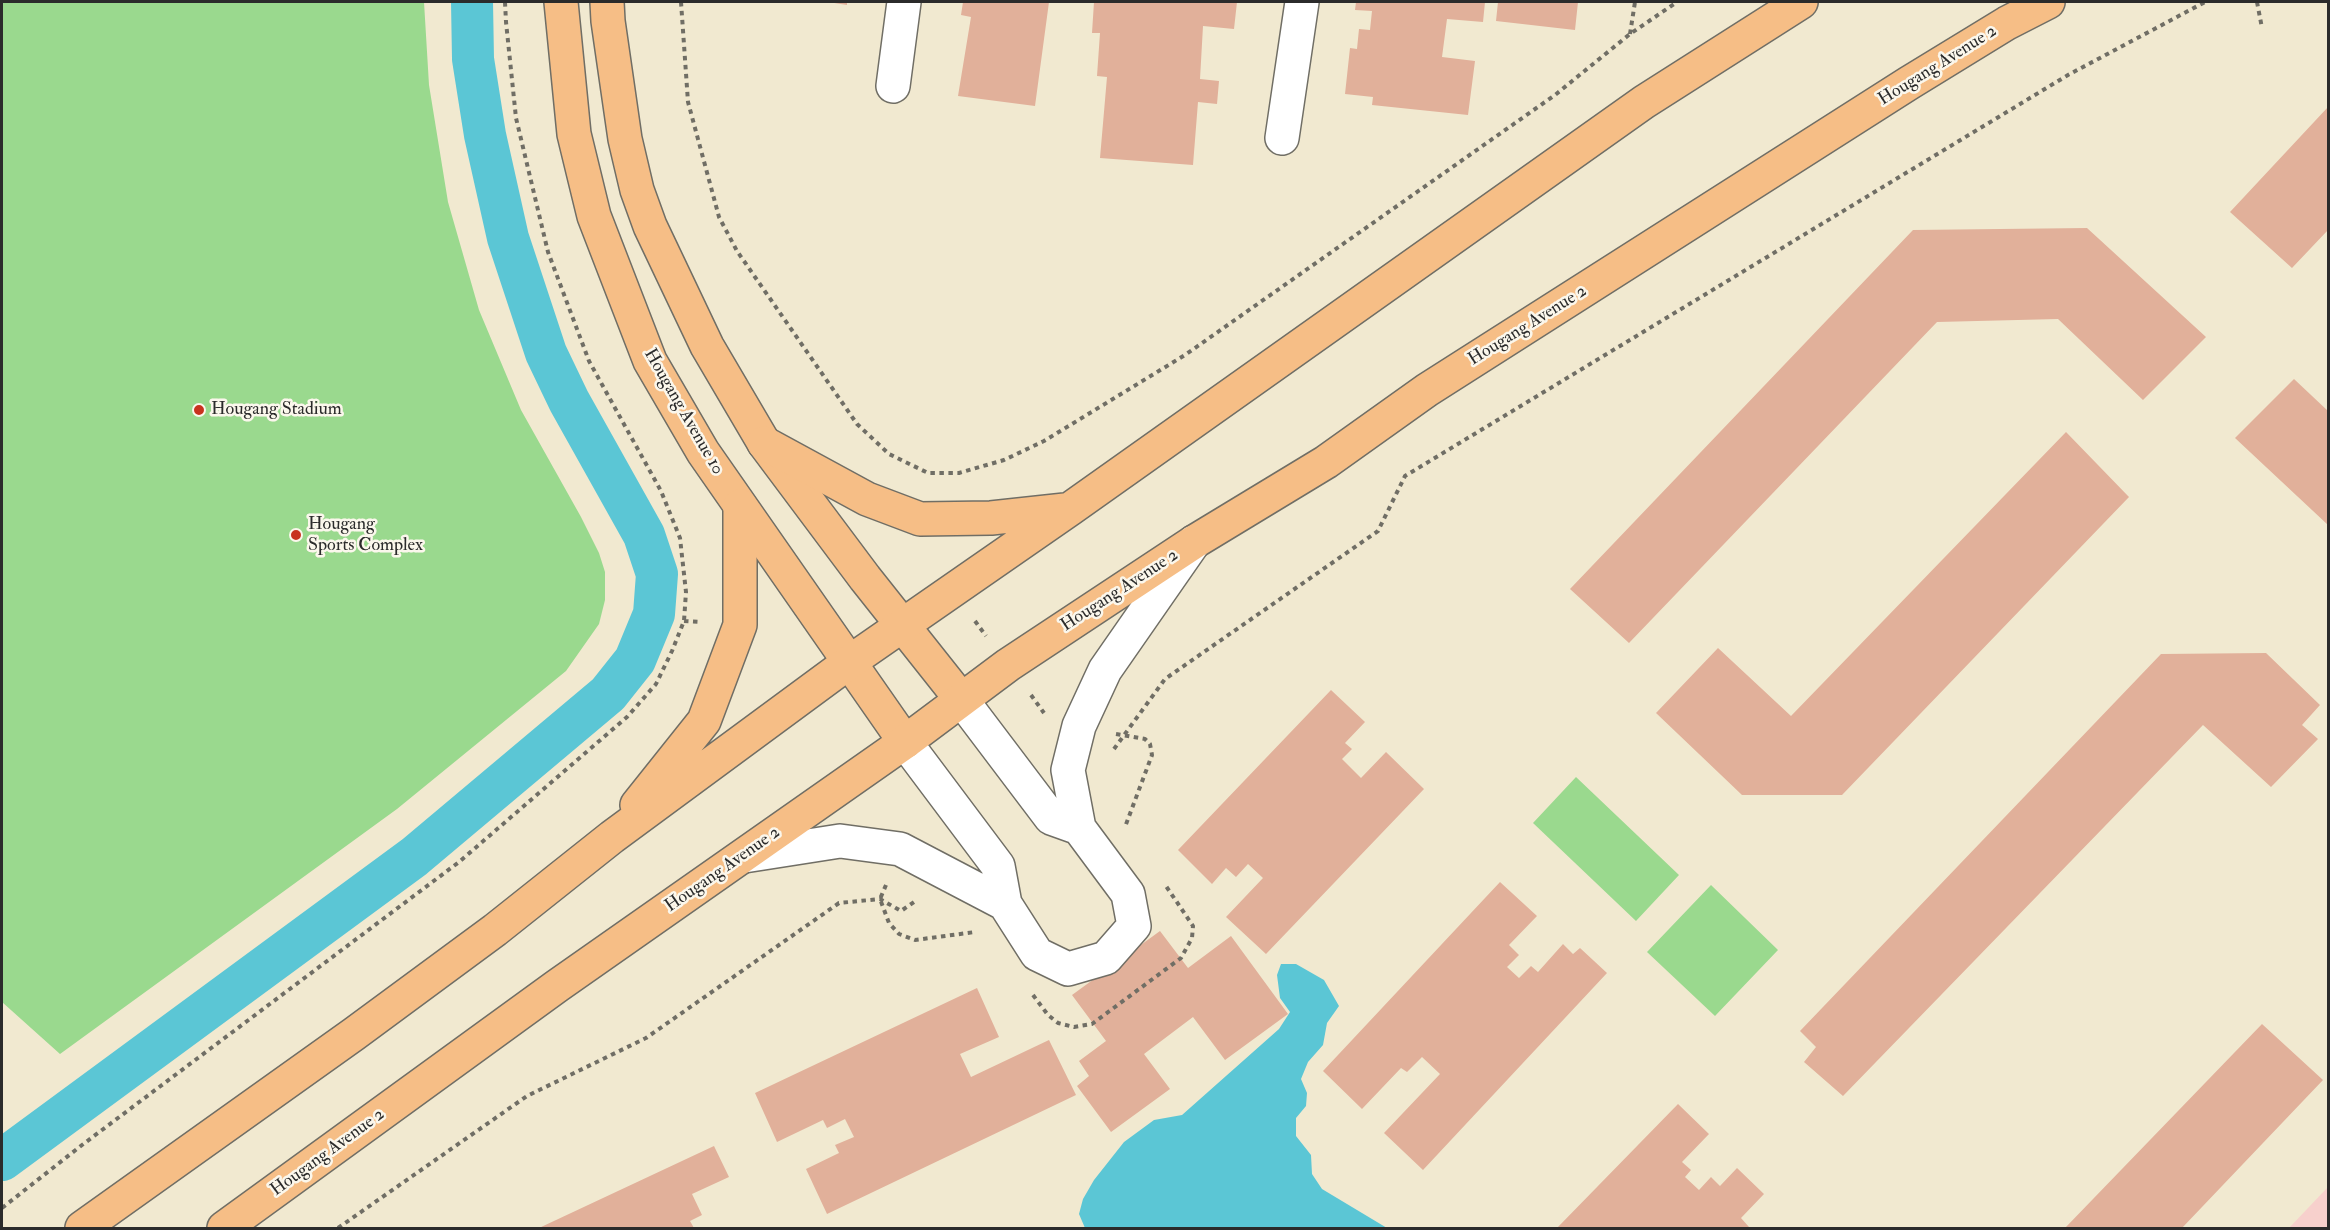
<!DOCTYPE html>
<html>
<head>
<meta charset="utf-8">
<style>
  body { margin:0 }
  #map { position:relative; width:2330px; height:1230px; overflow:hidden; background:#f1e9d0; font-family:"IM FELL Double Pica",serif }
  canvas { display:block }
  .frame { position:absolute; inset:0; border:3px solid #2b2b2b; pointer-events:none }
</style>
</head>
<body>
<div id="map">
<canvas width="2330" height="1230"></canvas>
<div class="frame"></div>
</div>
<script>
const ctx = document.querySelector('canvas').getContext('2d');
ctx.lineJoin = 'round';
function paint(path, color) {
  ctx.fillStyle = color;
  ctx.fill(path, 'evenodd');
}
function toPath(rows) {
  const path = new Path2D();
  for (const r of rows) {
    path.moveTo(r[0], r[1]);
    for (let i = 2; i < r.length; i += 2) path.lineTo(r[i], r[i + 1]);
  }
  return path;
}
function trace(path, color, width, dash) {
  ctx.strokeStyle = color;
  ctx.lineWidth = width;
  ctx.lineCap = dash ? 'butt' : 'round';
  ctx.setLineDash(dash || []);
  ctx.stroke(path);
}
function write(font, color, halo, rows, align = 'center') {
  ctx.font = font + ' "IM FELL Double Pica",serif';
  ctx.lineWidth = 5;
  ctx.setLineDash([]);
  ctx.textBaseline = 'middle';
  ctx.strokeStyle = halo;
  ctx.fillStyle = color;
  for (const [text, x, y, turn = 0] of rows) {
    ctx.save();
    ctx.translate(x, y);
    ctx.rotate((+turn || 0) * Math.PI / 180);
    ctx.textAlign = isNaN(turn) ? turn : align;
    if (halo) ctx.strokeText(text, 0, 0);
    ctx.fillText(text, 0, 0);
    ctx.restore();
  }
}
paint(toPath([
  [2328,1187,2328,1228,2289,1228]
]), '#f7d0cc');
paint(toPath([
  [2,2,424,2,429,85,448,202,479,310,521,410,581,517,599,553,605,572,605,600,599,624,566,671,397,809,60,1054,2,1002],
  [1576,777,1679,875,1636,921,1533,823],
  [1711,885,1778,950,1715,1016,1647,952]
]), '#9ad98e');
paint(toPath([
  [1281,964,1296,964,1324,980,1339,1006,1327,1023,1323,1045,1308,1062,1301,1079,1307,1093,1306,1106,1296,1118,1296,1136,1311,1155,1312,1174,1322,1189,1387,1228,1085,1228,1079,1214,1083,1199,1094,1180,1124,1142,1154,1120,1182,1115,1279,1029,1290,1012,1280,998,1277,975]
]), '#5bc6d5');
trace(toPath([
  [2,1160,414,857,608,694,635,660,654,614,657,574,644,535,569,401,546,353,508,238,485,135,473,59,472,2]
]), '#5bc6d5', 42);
paint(toPath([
  [828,2,847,2,847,5],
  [963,2,1049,2,1035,106,958,96,971,17,961,15],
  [1094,2,1237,2,1234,29,1203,26,1200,79,1219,81,1217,104,1198,102,1193,165,1100,158,1107,77,1097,76,1100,33,1092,33],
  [1356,2,1485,2,1483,22,1447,19,1442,57,1475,61,1468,115,1372,105,1373,97,1345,94,1350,48,1357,49,1359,29,1370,30,1372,11,1355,10],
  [1498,2,1578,2,1575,30,1496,21],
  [2328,107,2328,230,2292,268,2230,212],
  [2087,228,2206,337,2143,400,2058,319,1937,322,1629,643,1570,589,1913,230],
  [2294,379,2328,411,2328,525,2235,438],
  [2066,432,2129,497,1842,795,1742,795,1656,713,1718,648,1791,716],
  [2266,653,2320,705,2302,725,2318,739,2271,787,2203,725,1843,1096,1804,1062,1816,1047,1800,1031,2161,654],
  [1331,690,1365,722,1345,743,1352,749,1342,759,1361,778,1386,752,1424,789,1266,954,1226,917,1263,878,1248,864,1236,877,1226,868,1212,884,1178,850],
  [1500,882,1537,916,1509,945,1519,955,1507,967,1519,978,1531,966,1538,972,1563,944,1573,954,1580,948,1607,973,1423,1170,1384,1133,1440,1074,1422,1057,1407,1072,1401,1068,1362,1109,1323,1071],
  [1160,931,1188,968,1231,936,1288,1014,1225,1060,1193,1017,1144,1054,1170,1089,1111,1132,1077,1086,1089,1076,1079,1061,1106,1041,1072,995],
  [977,988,999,1037,960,1054,971,1077,1049,1040,1076,1095,827,1214,806,1169,839,1153,835,1145,854,1137,845,1119,827,1128,823,1120,777,1142,755,1093],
  [2262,1024,2323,1080,2182,1228,2065,1228],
  [1678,1104,1709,1134,1682,1162,1691,1170,1685,1177,1699,1190,1711,1177,1720,1186,1737,1168,1764,1194,1741,1218,1749,1227,1747,1228,1557,1228],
  [714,1146,729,1177,692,1194,702,1215,690,1221,694,1228,539,1228]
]), '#e1b09a');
const minor = toPath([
  [893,86,904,2],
  [1282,138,1302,2],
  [961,699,1051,818,1079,828],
  [905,742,998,866,1005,904,1037,954,1068,969,1106,958,1134,926,1128,894,1079,828,1068,770,1079,726,1105,670,1194,542],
  [744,856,840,841,900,849,1005,904]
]);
const major = toPath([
  [561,2,574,134,594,216,650,361,703,452,905,742],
  [607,2,608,21,625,139,637,190,650,226,707,346,764,443,865,578,961,699]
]);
const highway = toPath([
  [764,443,867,499,920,519,991,518,1065,510],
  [637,805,704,721,740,625,740,506],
  [82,1228,354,1034,495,930,612,837,848,663,1070,509,1644,102,1801,2],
  [224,1228,557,986,905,742,1008,665,1194,542,1326,462,1427,390,1909,83,2007,23,2048,2]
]);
trace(minor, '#706e65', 36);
trace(major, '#706e65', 36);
trace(highway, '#706e65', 36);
trace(toPath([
  [681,2,688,102,719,217,737,251,857,424,889,454,928,473,959,473,1004,460,1044,441,1185,355,1555,95,1630,34,1677,2],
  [2257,2,2262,28],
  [1630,34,1635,2],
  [684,621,702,622],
  [975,621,986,636],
  [1031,695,1044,713],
  [1116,734,1145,739,1150,744,1152,755,1125,827],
  [1114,749,1165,679,1378,531,1405,476,2068,75,2205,2],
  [886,885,880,899,889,923,899,934,915,940,975,932],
  [1033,995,1048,1015,1058,1023,1074,1027,1092,1024,1181,958,1192,938,1193,926,1166,886],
  [2,1208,82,1145,459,862,627,717,656,684,672,651,684,621,686,592,680,538,661,491,589,361,548,252,516,118,506,22,505,2],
  [338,1228,527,1096,646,1038,839,903,880,899,901,911,917,900]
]), '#706e65', 4, [4.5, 4.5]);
trace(minor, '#fff', 33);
trace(major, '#f6be86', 33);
trace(highway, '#f6be86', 33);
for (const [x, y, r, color] of [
  [199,410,6,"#c8321e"],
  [296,535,6,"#c8321e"]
]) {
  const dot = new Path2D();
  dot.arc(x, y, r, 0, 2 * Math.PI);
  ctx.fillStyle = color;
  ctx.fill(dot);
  trace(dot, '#fbf7ec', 2);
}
write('18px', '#2b2b2b', '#fbf7ec', [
  ["Hougang Avenue 2",1938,66,-32],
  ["Hougang Avenue 2",1528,326,-32],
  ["Hougang Avenue 10",683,412,60],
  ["Hougang Avenue 2",1120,591,-33],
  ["Hougang Avenue 2",723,870,-35],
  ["Hougang Avenue 2",328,1153,-36]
]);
write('18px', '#2b2b2b', '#fbf7ec', [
  ["Hougang Stadium",211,410],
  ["Hougang",308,525],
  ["Sports Complex",308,546]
], 'left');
</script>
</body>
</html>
